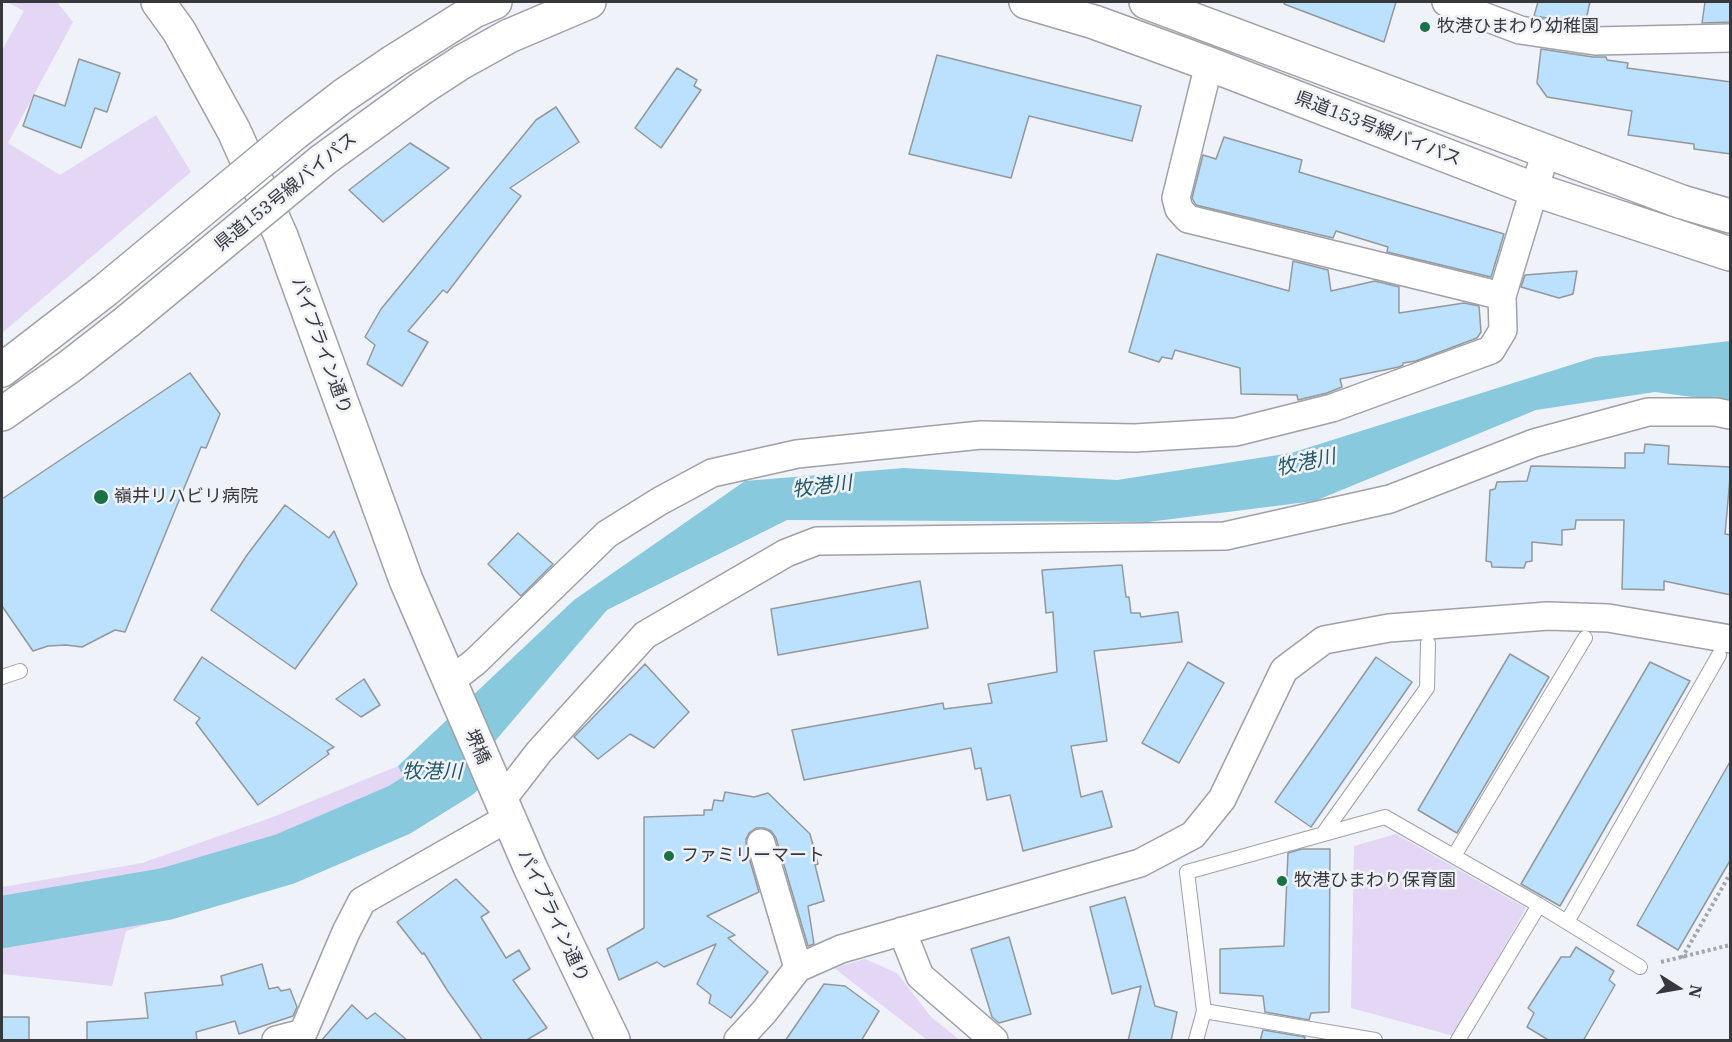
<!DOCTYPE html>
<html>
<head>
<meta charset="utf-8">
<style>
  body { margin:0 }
  #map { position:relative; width:1732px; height:1042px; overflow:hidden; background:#eff2f8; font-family:"IBM Plex Serif",serif }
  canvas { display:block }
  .frame { position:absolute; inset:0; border:3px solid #37383b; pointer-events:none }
  .north { position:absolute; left:1648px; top:958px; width:60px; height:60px; -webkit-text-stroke:4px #eff2f8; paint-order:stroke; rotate:101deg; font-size:16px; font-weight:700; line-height:24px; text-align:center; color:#37383b }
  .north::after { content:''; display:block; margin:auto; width:21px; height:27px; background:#37383b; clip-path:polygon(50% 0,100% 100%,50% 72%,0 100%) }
</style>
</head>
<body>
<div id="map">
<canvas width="1732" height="1042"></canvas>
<div class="frame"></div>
<div class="north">N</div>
</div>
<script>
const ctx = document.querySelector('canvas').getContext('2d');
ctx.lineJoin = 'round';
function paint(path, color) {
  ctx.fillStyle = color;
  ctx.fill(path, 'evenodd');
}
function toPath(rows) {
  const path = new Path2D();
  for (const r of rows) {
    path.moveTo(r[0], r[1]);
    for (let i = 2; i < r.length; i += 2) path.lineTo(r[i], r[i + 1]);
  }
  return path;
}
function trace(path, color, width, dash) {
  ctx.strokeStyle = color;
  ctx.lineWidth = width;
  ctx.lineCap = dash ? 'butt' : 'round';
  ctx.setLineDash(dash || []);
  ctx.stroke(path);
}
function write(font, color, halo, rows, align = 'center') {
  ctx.font = font + ' "IBM Plex Serif","Noto Sans JP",serif';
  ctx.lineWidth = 5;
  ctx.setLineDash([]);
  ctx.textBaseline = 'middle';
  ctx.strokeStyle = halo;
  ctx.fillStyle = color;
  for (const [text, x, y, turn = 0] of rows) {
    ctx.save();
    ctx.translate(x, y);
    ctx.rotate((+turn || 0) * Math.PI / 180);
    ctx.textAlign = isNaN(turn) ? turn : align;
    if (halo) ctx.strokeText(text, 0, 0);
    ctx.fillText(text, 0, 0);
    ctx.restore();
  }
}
paint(toPath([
  [7,2,57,2,73,22,8,143,60,175,156,115,191,172,2,333,2,50,24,11],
  [398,766,408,775,339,823,220,863,227,900,126,931,112,986,2,974,2,887,142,863,273,817],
  [1396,834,1526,908,1454,1036,1351,1008,1354,846],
  [865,959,897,973,931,1017,960,1040,927,1040,834,968]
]), '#e4d7f5');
paint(toPath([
  [1730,341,1730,402,1655,392,1536,410,1315,501,1148,522,787,520,607,610,426,822,398,766,574,600,745,481,904,468,1117,480,1291,453,1596,357]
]), '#89c9dd');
trace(toPath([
  [2,922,166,894,285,859,399,810,457,774,470,756]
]), '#89c9dd', 52);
const building = toPath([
  [1285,2,1396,2,1384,42,1284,4,1285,2],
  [1538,2,1590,2,1585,24,1534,16,1538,2],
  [1705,2,1731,2,1731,22,1702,23,1705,2],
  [1541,49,1593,57,1606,57,1607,60,1628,63,1627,68,1731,82,1731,154,1694,149,1694,144,1628,135,1632,111,1547,97,1537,83,1541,49],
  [937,55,1141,106,1132,141,1029,116,1011,178,909,154,937,55],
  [79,59,120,73,107,112,95,108,81,148,23,126,34,95,65,106,79,59],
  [677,68,697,80,694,86,701,90,661,148,635,128,677,68],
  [556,107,579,142,510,188,521,196,447,293,443,290,408,331,428,342,402,386,367,364,375,345,365,337,381,309,536,120,556,107],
  [1224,137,1302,160,1299,172,1504,234,1491,277,1387,252,1388,247,1336,231,1333,238,1196,205,1192,198,1203,155,1216,159,1224,137],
  [410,143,449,168,383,222,349,190,410,143],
  [1157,254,1289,291,1293,261,1328,270,1331,291,1375,281,1399,287,1399,313,1464,303,1479,306,1481,332,1477,338,1416,361,1403,363,1403,365,1399,367,1340,379,1342,387,1327,393,1298,400,1297,395,1241,394,1240,368,1175,350,1172,359,1162,357,1159,362,1129,352,1157,254],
  [1577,271,1573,294,1559,298,1521,287,1525,275,1577,271],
  [190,373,220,414,206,448,201,447,125,632,115,630,82,647,66,645,48,646,33,651,2,606,2,499,190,373],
  [1645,444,1669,446,1668,464,1731,467,1725,534,1731,535,1731,595,1664,581,1664,590,1622,589,1624,520,1576,520,1575,529,1562,530,1562,545,1532,542,1532,561,1526,562,1524,568,1492,567,1491,562,1486,561,1490,490,1495,489,1497,482,1527,481,1531,466,1625,468,1625,453,1644,453,1645,444],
  [285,505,329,538,334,531,357,584,295,669,211,610,247,555,285,505],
  [518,533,553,564,521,596,488,564,518,533],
  [1122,565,1126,597,1129,597,1131,613,1140,613,1141,617,1178,612,1182,642,1094,651,1107,741,1071,746,1081,797,1102,791,1112,827,1023,851,1010,795,987,800,981,768,975,769,971,748,804,780,792,730,943,703,944,709,992,703,988,684,1057,672,1053,612,1046,613,1042,570,1122,565],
  [920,581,928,628,778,655,771,609,920,581],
  [1510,654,1549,677,1457,833,1418,810,1510,654],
  [202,657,334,747,327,751,329,754,258,805,196,723,200,718,174,700,202,657],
  [1376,657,1412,682,1311,827,1275,802,1376,657],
  [1188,662,1224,683,1179,763,1142,743,1188,662],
  [1650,662,1690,681,1560,906,1521,884,1650,662],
  [645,664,689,712,654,748,630,734,598,759,574,737,645,664],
  [364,679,380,705,361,717,336,699,364,679],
  [1731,760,1731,859,1678,950,1637,925,1731,760],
  [725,792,754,797,768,793,810,834,818,864,815,865,824,901,808,906,814,944,808,946,776,838,771,831,764,828,756,828,749,833,746,839,746,847,759,892,707,916,735,935,728,938,768,972,731,1018,709,1003,711,995,697,984,716,944,664,967,657,962,619,980,607,949,644,928,644,817,704,815,704,810,712,810,714,800,723,801,725,792],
  [1302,849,1330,849,1329,1012,1311,1013,1309,1020,1265,1012,1263,996,1220,993,1220,949,1284,946,1288,853,1302,849],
  [456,879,489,912,481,917,506,958,519,950,530,969,513,980,547,1028,525,1041,483,1041,447,990,424,953,422,954,397,922,456,879],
  [1125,897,1155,1006,1177,1012,1171,1041,1128,1041,1141,986,1112,994,1090,907,1125,897],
  [1009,937,1031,1014,999,1023,992,1017,971,949,1009,937],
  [1576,947,1614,971,1609,980,1615,985,1583,1041,1550,1041,1527,1027,1534,1013,1528,1008,1561,957,1570,957,1576,947],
  [262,964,269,989,278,987,281,991,290,989,297,1007,293,1016,239,1034,235,1021,196,1032,197,1041,87,1041,87,1022,148,1018,145,993,223,985,221,976,262,964],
  [824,984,845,986,879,1011,861,1041,785,1041,824,984],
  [352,1005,367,1019,375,1013,408,1041,321,1041,352,1005],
  [2,1017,29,1017,29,1041,2,1041,2,1017],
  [1263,1030,1305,1037,1304,1041,1260,1041,1263,1030]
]);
paint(building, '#bbe1ff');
trace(building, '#93989c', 1.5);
const lane = toPath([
  [2,677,20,671],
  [1323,834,1427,688,1428,643],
  [1454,856,1585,638],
  [1567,922,1719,655],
  [1196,1040,1204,1011],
  [1375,1040,1204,1011,1187,872,1385,817,1539,905,1640,967],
  [1458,1040,1539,905]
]);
const street = toPath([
  [1446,2,1520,30,1595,41,1730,38],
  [1209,64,1176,198,1179,209,1188,219,1502,296],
  [449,682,475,662,607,534,660,501,712,473,797,454,981,435,1135,438,1236,432,1332,408,1491,350,1503,330,1502,296,1546,151],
  [501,801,539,752,645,635,786,553,817,541,1225,536,1390,499,1534,443,1648,412,1716,412,1730,415],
  [761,843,798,968],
  [902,931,920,976,994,1040],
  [276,1040,303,1033,346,932,362,901,508,818],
  [738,1040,764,1012,798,968,841,949,1140,863,1193,835,1222,799,1284,670,1324,640,1389,628,1548,616,1608,618,1730,639]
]);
const secondary = toPath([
  [158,2,179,31,234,131,281,236,406,580,531,869,613,1040],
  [1026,2,1094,22,1209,64,1533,189,1730,254],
  [1146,2,1682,202,1730,216],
  [393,62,474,11,495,2],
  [422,88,462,62,509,36,589,2],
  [2,370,103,292],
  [2,414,69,367,128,321]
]);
trace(lane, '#9ea1a6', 16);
trace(street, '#9ea1a6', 30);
trace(secondary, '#9ea1a6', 36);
trace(toPath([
  [1682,958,1730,874],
  [1661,962,1730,945]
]), '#a4a6ab', 4, [3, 3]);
trace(lane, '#fff', 14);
trace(street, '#fff', 27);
trace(secondary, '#fff', 33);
const secondaryBridge = toPath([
  [103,292,295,133,343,96,393,62],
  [128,321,323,160,422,88]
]);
trace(secondaryBridge, '#9ea1a6', 36, []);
trace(secondaryBridge, '#fff', 33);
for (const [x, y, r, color] of [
  [1425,27,6,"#197144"],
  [101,497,8,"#197144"],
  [669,856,6,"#197144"],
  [1282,881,6,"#197144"]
]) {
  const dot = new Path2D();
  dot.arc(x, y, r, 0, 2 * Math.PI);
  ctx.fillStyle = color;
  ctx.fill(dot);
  trace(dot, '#eff2f8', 2);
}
write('18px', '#37383b', '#eff2f8', [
  ["牧港ひまわり幼稚園",1437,27],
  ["嶺井リハビリ病院",114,497],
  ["ファミリーマート",681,856],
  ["牧港ひまわり保育園",1294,881]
], 'left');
write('18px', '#37383b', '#eff2f8', [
  ["県道153号線バイパス",1378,129,21],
  ["県道153号線バイパス",286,192,-39],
  ["パイプライン通り",321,346,70],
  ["堺橋",477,747,66],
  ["パイプライン通り",553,916,65]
]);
write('italic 20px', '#225766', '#eff2f8', [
  ["牧港川",1306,463,-12],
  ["牧港川",822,487,-7],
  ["牧港川",432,772]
]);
</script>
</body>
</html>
